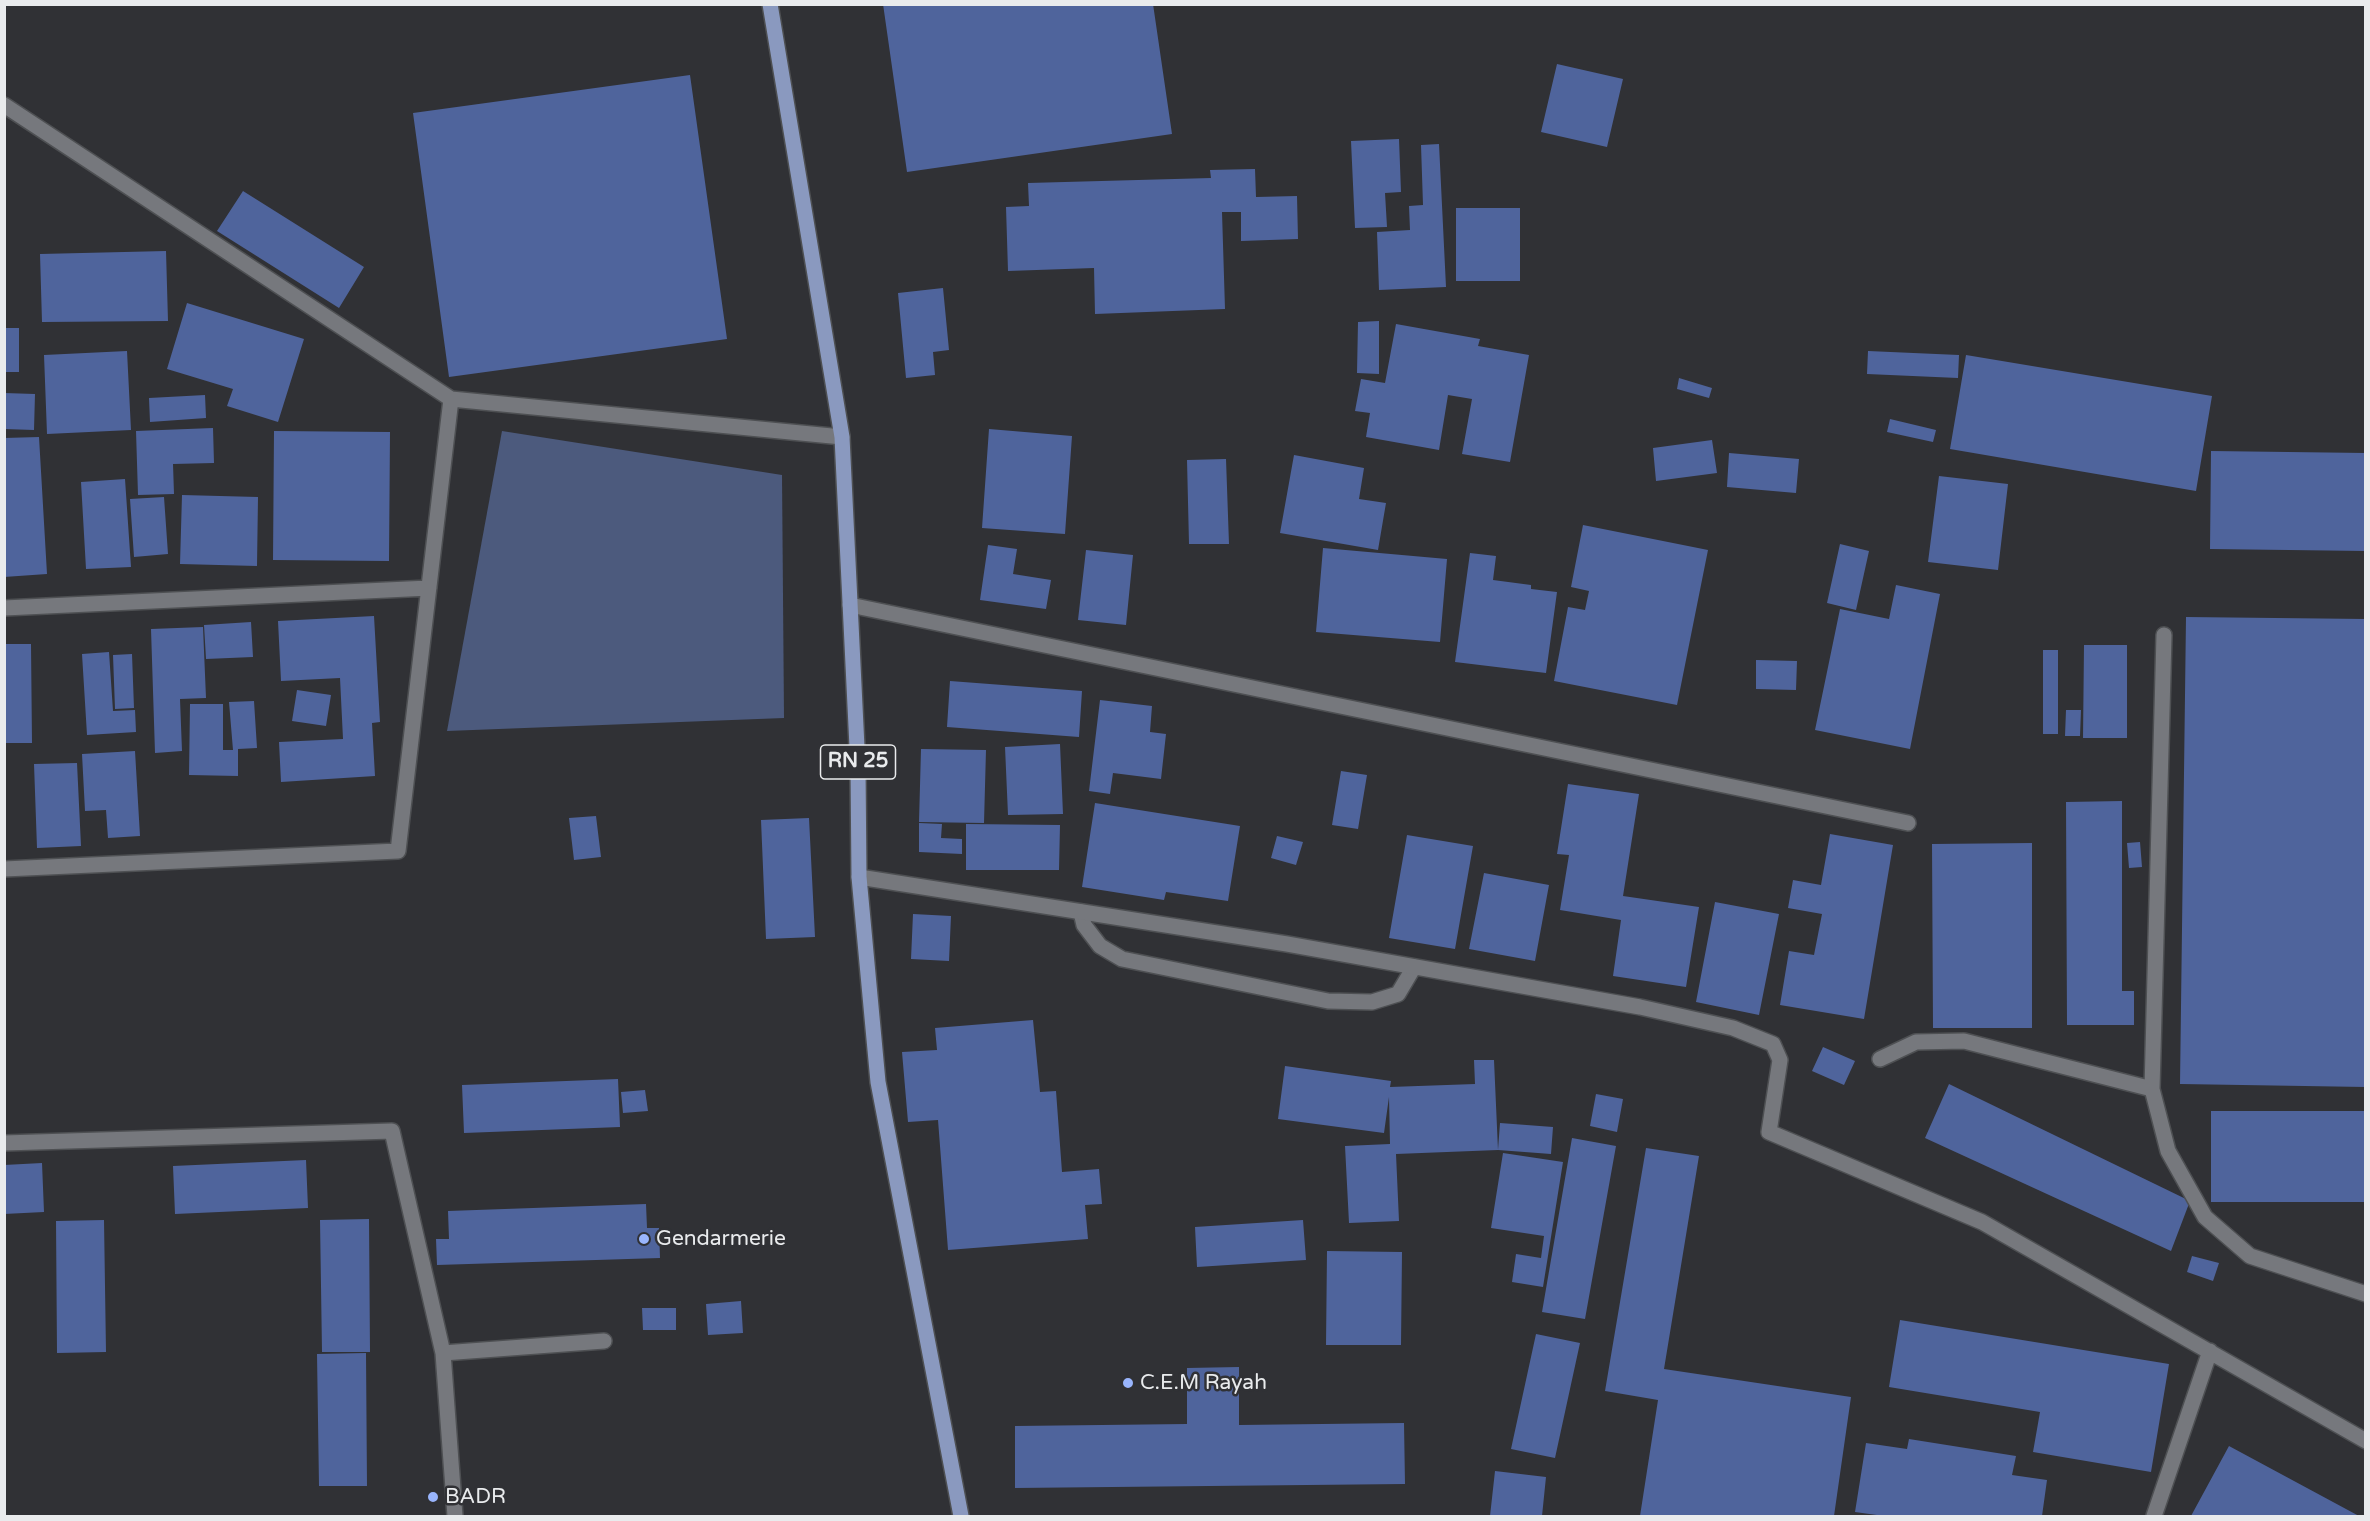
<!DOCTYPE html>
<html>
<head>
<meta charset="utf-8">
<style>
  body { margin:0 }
  #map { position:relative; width:2370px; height:1521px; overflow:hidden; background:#303135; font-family:"Varela Round",sans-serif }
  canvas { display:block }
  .frame { position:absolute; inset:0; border:6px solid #e9ebed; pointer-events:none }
</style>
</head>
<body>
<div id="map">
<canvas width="2370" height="1521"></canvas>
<div class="frame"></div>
</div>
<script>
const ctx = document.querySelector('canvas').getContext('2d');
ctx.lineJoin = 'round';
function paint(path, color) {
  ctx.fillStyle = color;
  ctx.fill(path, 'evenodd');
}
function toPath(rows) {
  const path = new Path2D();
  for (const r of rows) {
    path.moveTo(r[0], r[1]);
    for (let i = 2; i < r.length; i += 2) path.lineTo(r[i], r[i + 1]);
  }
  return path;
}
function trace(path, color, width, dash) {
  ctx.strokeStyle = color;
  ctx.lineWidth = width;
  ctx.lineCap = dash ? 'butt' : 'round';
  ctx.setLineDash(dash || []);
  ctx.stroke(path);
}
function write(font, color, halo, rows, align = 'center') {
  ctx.font = font + ' "Varela Round",sans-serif';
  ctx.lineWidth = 5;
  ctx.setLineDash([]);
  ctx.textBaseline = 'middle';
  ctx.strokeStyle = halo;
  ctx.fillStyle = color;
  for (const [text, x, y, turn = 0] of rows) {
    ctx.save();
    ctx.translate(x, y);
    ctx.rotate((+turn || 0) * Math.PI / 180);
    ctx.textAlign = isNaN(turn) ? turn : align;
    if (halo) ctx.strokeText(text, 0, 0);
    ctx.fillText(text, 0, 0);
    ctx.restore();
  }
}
paint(toPath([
  [502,431,782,475,784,718,447,731]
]), '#4c5a7d');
paint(toPath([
  [883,4,1153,4,1172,134,907,172],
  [1557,64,1623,79,1607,147,1541,132],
  [690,75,727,339,449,377,413,113],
  [1399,139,1401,192,1385,193,1387,227,1355,228,1351,141],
  [1439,144,1446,287,1379,290,1377,232,1410,230,1409,206,1423,205,1421,145],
  [1255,169,1256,197,1297,196,1298,239,1241,241,1241,212,1222,212,1225,309,1095,314,1094,268,1008,271,1006,207,1029,206,1028,183,1211,178,1210,170],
  [243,191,364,267,339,308,217,231],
  [1456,208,1520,208,1520,281,1456,281],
  [166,251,168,321,42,322,40,254],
  [943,288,949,350,933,352,935,375,906,378,898,293],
  [187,303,304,339,278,422,227,406,233,389,167,369],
  [1379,321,1379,374,1357,373,1358,322],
  [1396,324,1480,339,1478,346,1529,355,1510,462,1462,454,1472,399,1448,395,1439,450,1366,437,1370,413,1355,411,1361,379,1385,383],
  [4,328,19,328,19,372,4,372],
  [127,351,131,430,47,434,44,355],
  [1868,351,1959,355,1958,378,1867,374],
  [1966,355,2212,396,2196,491,1950,449],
  [1679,378,1712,388,1709,398,1677,389],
  [4,393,35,394,34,430,4,429],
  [205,395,206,418,150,422,149,398],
  [1890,419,1936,430,1933,442,1887,432],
  [213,428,214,463,173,464,174,494,138,495,136,431],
  [989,429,1072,436,1065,534,982,528],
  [274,431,390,432,389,561,273,560],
  [39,437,47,574,4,577,4,438],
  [1712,440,1717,473,1656,481,1653,448],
  [2211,451,2366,453,2366,551,2210,549],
  [1729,453,1799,459,1796,493,1727,487],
  [1294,455,1364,468,1359,499,1386,503,1378,550,1280,533],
  [1226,459,1229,544,1189,544,1187,460],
  [1939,476,2008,484,1998,570,1928,562],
  [125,479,131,567,86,569,81,482],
  [182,495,258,497,257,566,180,564],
  [164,497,168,554,134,557,130,499],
  [1583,525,1708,550,1677,705,1554,681,1568,607,1585,610,1589,591,1571,587],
  [1840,544,1869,551,1856,610,1827,603],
  [988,545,1017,549,1013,574,1051,580,1046,609,980,600],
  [1323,548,1447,559,1440,642,1316,632],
  [1086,550,1133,555,1126,625,1078,620],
  [1470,553,1496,556,1493,580,1531,585,1531,589,1557,592,1546,673,1455,662],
  [1896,585,1940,594,1910,749,1815,730,1840,609,1889,619],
  [374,616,380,722,372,723,375,776,281,782,279,742,343,739,340,678,281,681,278,621],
  [2186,617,2366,619,2366,1087,2180,1084],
  [251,622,253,657,206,659,204,625],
  [203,627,206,698,180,699,182,751,155,753,151,629],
  [4,644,31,644,32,743,4,743],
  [2084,645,2127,645,2127,738,2083,738],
  [2043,650,2058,650,2058,734,2043,734],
  [109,652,113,711,135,710,136,732,87,735,82,654],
  [132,654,134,708,115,709,113,655],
  [1756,660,1797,661,1796,690,1756,689],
  [950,681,1082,691,1079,737,947,727],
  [297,690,331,695,326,726,292,721],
  [1100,700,1152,706,1150,732,1166,734,1161,779,1113,773,1110,794,1089,791],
  [254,701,257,748,238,749,238,776,189,775,190,704,223,704,223,750,233,750,229,702],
  [2066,710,2081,710,2080,736,2065,736],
  [1060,744,1063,814,1008,815,1005,747],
  [921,749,986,750,984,823,919,822],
  [135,751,140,836,108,838,106,810,85,811,82,754],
  [77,763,81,846,37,848,34,764],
  [1341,771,1367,775,1358,829,1332,825],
  [1568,784,1639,794,1623,896,1699,907,1686,987,1613,976,1621,920,1560,910,1569,855,1557,854],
  [2122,801,2122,991,2134,991,2134,1025,2067,1025,2066,802],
  [1095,803,1240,826,1228,901,1166,892,1164,900,1082,887],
  [596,816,601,857,574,860,569,818],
  [809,818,815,937,766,939,761,820],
  [919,823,942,824,941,838,962,839,962,854,919,852],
  [966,824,1060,825,1059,870,966,870],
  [1830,834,1893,845,1864,1019,1780,1005,1789,951,1814,955,1822,914,1788,908,1793,880,1821,885],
  [1407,835,1473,846,1455,949,1389,938],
  [1277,836,1303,842,1296,865,1271,858],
  [2140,842,2142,867,2129,868,2127,843],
  [2032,843,2032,1028,1933,1028,1932,844],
  [1484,873,1549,885,1535,961,1469,949],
  [1715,902,1779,914,1759,1015,1696,1002],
  [913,914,951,916,949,961,911,959],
  [1033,1020,1040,1092,1056,1091,1062,1172,1099,1169,1102,1204,1085,1205,1088,1239,948,1250,938,1120,908,1122,902,1052,937,1050,935,1028],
  [1823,1047,1855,1061,1844,1085,1812,1071],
  [1474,1060,1494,1060,1498,1150,1396,1154,1399,1221,1349,1223,1345,1146,1390,1144,1389,1097,1384,1133,1278,1119,1285,1066,1391,1081,1390,1087,1475,1084],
  [618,1079,620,1127,464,1133,462,1085],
  [1949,1084,2190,1201,2171,1251,1925,1138],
  [645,1090,648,1111,623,1113,621,1092],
  [1596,1094,1623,1099,1617,1132,1590,1126],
  [2211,1111,2366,1111,2366,1202,2211,1202],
  [1500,1123,1553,1127,1551,1154,1498,1150],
  [1572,1138,1616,1146,1585,1319,1542,1312],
  [1646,1148,1699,1156,1664,1369,1851,1397,1834,1516,1640,1516,1658,1400,1605,1391],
  [1503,1153,1563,1162,1543,1287,1512,1282,1516,1254,1541,1258,1544,1236,1491,1228],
  [306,1160,308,1208,175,1214,173,1166],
  [42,1163,44,1212,4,1214,4,1165],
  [646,1204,647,1228,659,1228,660,1258,437,1265,436,1239,449,1239,448,1211],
  [369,1219,370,1352,322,1352,320,1220],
  [104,1220,106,1352,57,1353,56,1221],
  [1303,1220,1306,1260,1197,1267,1195,1227],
  [1327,1251,1402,1252,1401,1345,1326,1345],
  [2192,1256,2219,1263,2213,1281,2187,1272],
  [741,1301,743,1333,708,1335,706,1304],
  [642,1308,676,1308,676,1330,643,1330],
  [1900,1320,2169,1364,2151,1472,2033,1452,2040,1412,1889,1387],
  [1536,1334,1580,1343,1555,1458,1511,1449],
  [366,1353,367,1486,319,1486,317,1354],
  [1239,1367,1239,1425,1404,1423,1405,1484,1015,1488,1015,1426,1187,1424,1187,1368],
  [1909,1439,2016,1456,2012,1475,2047,1480,2042,1516,1884,1516,1855,1512,1866,1443,1907,1449],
  [2229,1446,2359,1516,2191,1516],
  [1495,1471,1546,1477,1542,1516,1490,1516]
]), '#4f649c');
const lane = toPath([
  [2164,635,2152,1089,2168,1151,2205,1217,2250,1256,2366,1294],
  [1081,912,1084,925,1100,946,1122,959,1328,1001,1372,1002,1398,994,1414,967],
  [1880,1059,1916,1042,1964,1041,2152,1089]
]);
const street = toPath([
  [4,105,451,399,842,437],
  [850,605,1908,823],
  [4,608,429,588],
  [4,869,398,851,451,399],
  [859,877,1287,944,1640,1007,1733,1028,1773,1044,1780,1060,1769,1132,1982,1222,2366,1441],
  [4,1143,392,1131,443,1353],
  [455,1516,443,1353,604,1341],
  [2154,1516,2210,1351]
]);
const primary = toPath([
  [770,4,842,437,858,768,859,877,878,1082,961,1516]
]);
trace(lane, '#4e5053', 18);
trace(street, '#4e5053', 18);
trace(primary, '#4e5053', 18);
trace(lane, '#76787d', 15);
trace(street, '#76787d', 15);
trace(primary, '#8a99bf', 15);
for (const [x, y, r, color] of [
  [644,1239,6,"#99b5fd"],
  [1128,1383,6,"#99b5fd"],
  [433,1497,6,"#99b5fd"]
]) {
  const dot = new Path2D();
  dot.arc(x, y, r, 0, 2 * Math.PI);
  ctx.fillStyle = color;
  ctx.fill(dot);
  trace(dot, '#303135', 2);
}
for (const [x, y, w] of [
  [858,762,75]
]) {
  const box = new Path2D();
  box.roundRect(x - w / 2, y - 17, w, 34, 4.5);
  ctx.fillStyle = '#303135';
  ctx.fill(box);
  trace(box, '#e9ebed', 1.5);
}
write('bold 20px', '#e9ebed', null, [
  ["RN 25",858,762]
]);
write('21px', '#e9ebed', '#303135', [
  ["Gendarmerie",656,1239],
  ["C.E.M Rayah",1140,1383],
  ["BADR",445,1497]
], 'left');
</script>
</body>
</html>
